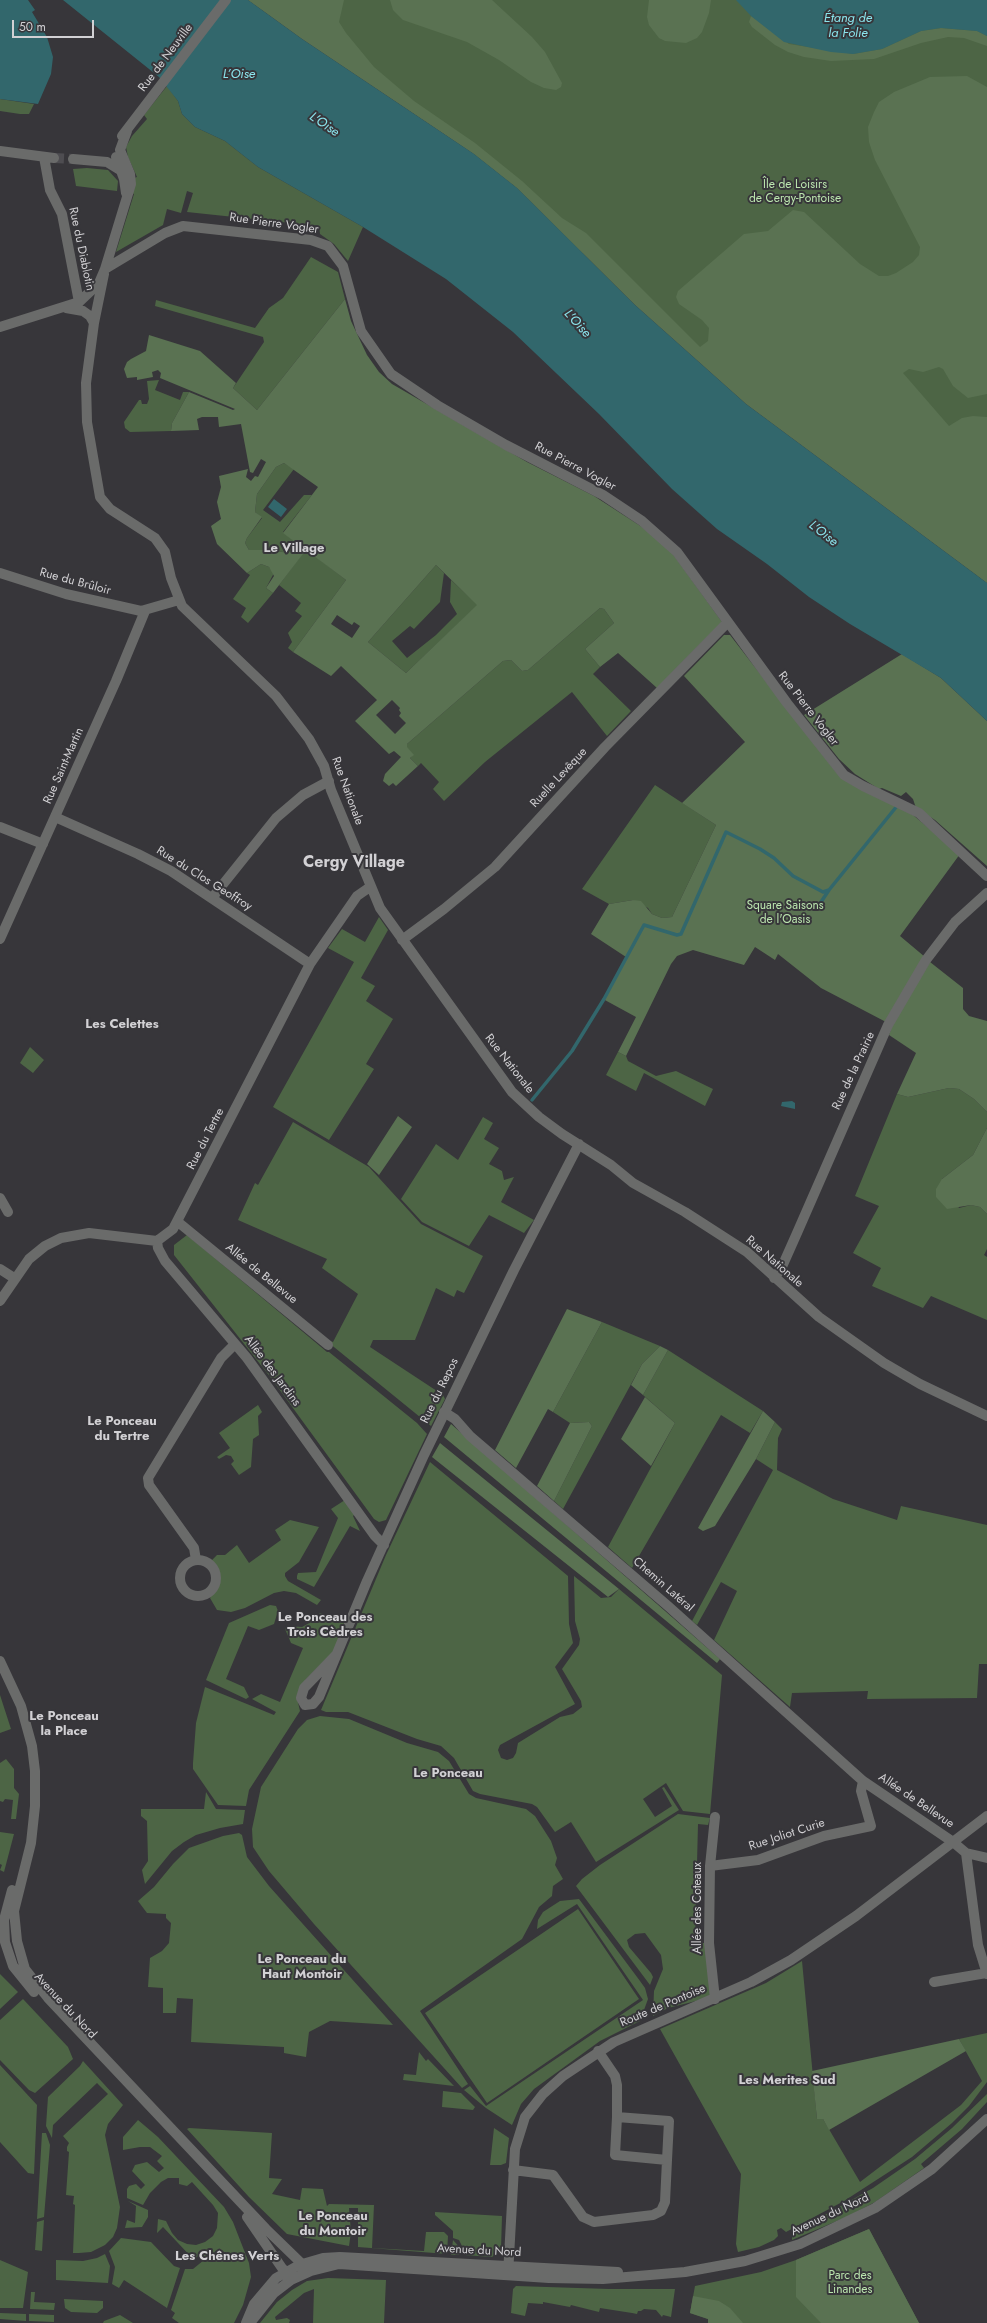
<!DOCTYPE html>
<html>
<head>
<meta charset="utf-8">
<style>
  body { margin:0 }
  #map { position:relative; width:987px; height:2323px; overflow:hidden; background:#37363a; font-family:Jost,sans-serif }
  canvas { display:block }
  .scale { position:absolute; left:12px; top:20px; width:82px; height:18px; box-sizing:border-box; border:2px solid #d2d1d4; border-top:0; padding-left:5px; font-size:12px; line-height:14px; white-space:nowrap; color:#d2d1d4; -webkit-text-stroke:3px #37363a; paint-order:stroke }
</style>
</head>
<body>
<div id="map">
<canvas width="987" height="2323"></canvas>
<div class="scale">50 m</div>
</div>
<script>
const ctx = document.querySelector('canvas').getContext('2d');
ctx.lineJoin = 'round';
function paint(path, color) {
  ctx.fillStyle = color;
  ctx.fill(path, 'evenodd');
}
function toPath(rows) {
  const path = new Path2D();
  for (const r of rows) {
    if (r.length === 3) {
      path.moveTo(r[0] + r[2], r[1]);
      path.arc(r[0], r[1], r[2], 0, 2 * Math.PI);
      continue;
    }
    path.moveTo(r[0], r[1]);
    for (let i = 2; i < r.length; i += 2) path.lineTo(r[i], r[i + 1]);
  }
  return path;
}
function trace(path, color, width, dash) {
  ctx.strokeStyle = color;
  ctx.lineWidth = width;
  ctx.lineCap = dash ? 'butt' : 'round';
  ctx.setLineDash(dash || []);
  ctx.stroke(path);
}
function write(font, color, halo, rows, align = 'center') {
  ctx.font = font + ' Jost,sans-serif';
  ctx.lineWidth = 4;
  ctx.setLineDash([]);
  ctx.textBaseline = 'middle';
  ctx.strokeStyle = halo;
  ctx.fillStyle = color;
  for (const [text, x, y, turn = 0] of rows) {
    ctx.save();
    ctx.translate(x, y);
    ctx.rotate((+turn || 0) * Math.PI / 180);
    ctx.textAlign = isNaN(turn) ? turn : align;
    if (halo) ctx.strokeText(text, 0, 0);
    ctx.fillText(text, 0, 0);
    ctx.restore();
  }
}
paint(toPath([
  [248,0,987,0,987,583,578,249,517,188,474,154],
  [167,86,178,101,182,114,195,127,225,141,258,167,363,227,348,261,334,244,320,234,319,226,187,212,193,193,187,191,181,213,167,209,163,225,116,252,134,194,132,193,134,178,137,177,128,157,126,147,132,136,147,119,144,115],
  [0,99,34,104,29,114,20,114,0,111],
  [87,168,108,170,118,181,117,191,76,186,73,169],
  [311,257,338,272,345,299,257,410,233,388,264,342,263,337,155,306,156,300,255,328,269,308,283,298],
  [159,380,155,390,180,400,183,392,189,392,172,423,171,431,130,432,125,428,124,422,139,400,141,400,142,404,147,404,149,399,147,381],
  [284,463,294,469,263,510,280,522,304,495,312,495,283,532,300,545,288,553,271,550,249,550,245,543,247,538,262,518,255,512,257,494,276,467],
  [306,549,346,580,293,652,288,648,292,642,288,633,302,616,295,611,301,603,279,585],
  [261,564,269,567,274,573,266,588,273,593,248,623,241,617,246,608,233,599,250,575,247,573],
  [436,565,444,573,440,602,414,629,410,626,392,641,407,658,436,635,457,614,450,602,451,580,478,605,406,673,368,642],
  [600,608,604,609,614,623,585,649,600,667,593,674,631,711,607,736,572,692,485,762,444,801,433,789,439,782,421,763,418,766,410,758,413,755,406,747,407,744,503,661,511,660,522,671,528,670],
  [655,785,716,825,672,917,662,918,652,914,648,908,633,900,609,904,582,889],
  [379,917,388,930,361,978,375,986,366,1001,393,1019,366,1064,374,1069,329,1140,273,1107,354,962,328,948,342,929,365,942],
  [30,1047,44,1060,33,1073,20,1063],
  [618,1052,626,1056,628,1061,656,1076,676,1071,713,1089,705,1106,644,1073,636,1091,606,1075],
  [949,1088,959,1089,974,1099,987,1112,987,1128,973,1155,942,1179,959,1208,971,1205,980,1207,987,1214,987,1249,984,1255,987,1257,987,1320,931,1296,923,1308,872,1286,881,1268,853,1253,879,1206,855,1196,897,1094,908,1097],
  [483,1117,493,1123,484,1139,499,1148,489,1164,502,1171,504,1180,514,1177,501,1202,534,1220,524,1233,489,1215,469,1246,422,1222,401,1199,436,1144,458,1160],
  [293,1122,369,1167,421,1224,483,1256,464,1293,457,1290,454,1297,436,1288,415,1340,373,1340,370,1347,443,1395,445,1399,431,1426,329,1343,330,1341,333,1342,358,1294,322,1268,327,1259,238,1220,255,1183,258,1185],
  [187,1235,327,1352,329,1352,417,1423,427,1434,386,1520,379,1522,374,1519,271,1378,174,1255,174,1245],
  [602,1322,660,1346,642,1364,563,1509,554,1501,592,1426,589,1422,570,1423,553,1412],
  [668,1350,763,1411,750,1433,721,1415,632,1568,608,1547,675,1423,643,1395],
  [258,1405,262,1412,258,1416,259,1435,253,1439,251,1467,239,1475,231,1464,234,1461,231,1456,226,1455,219,1459,217,1457,230,1448,219,1433],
  [775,1422,782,1429,778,1438,777,1470,833,1499,897,1520,901,1506,987,1525,987,1664,979,1664,977,1698,867,1699,868,1691,792,1693,790,1707,714,1640,737,1591,721,1582,697,1625,692,1621,773,1470,756,1459],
  [430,1462,568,1576,569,1624,573,1643,555,1667,575,1704,500,1745,498,1750,501,1758,507,1760,513,1758,516,1753,518,1743,560,1717,573,1714,582,1707,581,1701,562,1669,579,1645,580,1639,575,1621,574,1576,601,1598,611,1597,619,1589,722,1675,710,1814,683,1811,666,1783,643,1799,655,1817,672,1806,662,1788,664,1787,679,1810,596,1862,571,1822,555,1832,537,1807,532,1804,480,1794,473,1791,454,1758,441,1746,417,1739,348,1712,326,1712,321,1710,386,1555],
  [345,1500,355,1514,353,1516,360,1531,350,1526,314,1587,297,1579,297,1576,298,1573,316,1572,338,1518,331,1509],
  [290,1520,319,1527,299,1562,285,1573,285,1576,288,1581,321,1600,317,1605,296,1593,284,1591,274,1593,245,1608,231,1612,217,1610,210,1598,219,1584,220,1576,219,1571,211,1561,217,1555,225,1555,237,1545,249,1563,281,1540,275,1530],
  [270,1605,276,1606,278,1611,274,1624,259,1630,248,1626,226,1679,244,1687,249,1697,246,1699,206,1680,229,1623],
  [320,1613,322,1613,345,1624,333,1652,306,1679,297,1698,300,1711,249,1790,246,1806,218,1805,193,1769,193,1763,196,1723,205,1687,274,1715,276,1712,252,1699,261,1694,280,1702,303,1648,291,1643,285,1629,287,1626,302,1627,313,1621],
  [0,1695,11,1729,0,1733],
  [320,1716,349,1719,407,1743,438,1752,449,1761,469,1794,476,1798,526,1809,535,1816,551,1841,557,1858,555,1865,563,1879,553,1886,552,1896,539,1907,522,1939,420,2011,468,2084,462,2088,314,1924,269,1871,253,1847,252,1829,261,1787,298,1729,307,1720],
  [6,1759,14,1769,14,1788,19,1794,16,1819,11,1819,13,1800,5,1799,3,1802,0,1801,0,1763],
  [206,1792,216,1809,245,1810,243,1824,220,1828,196,1835,184,1842,172,1851,145,1884,142,1870,148,1861,147,1821,141,1816,141,1809,204,1809],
  [678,1814,710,1818,708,1825,698,1824,695,1943,706,1943,711,1995,708,1998,668,2008,653,2016,654,1991,663,1969,661,1955,645,1933,635,1934,627,1940,629,1947,651,1973,653,1977,650,1985,576,1886,582,1879,600,1865],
  [0,1832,14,1834,4,1872,0,1870,2,1865,0,1864],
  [239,1833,242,1835,247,1857,269,1886,393,2025,330,2021,309,2032,306,2057,284,2053,284,2047,191,2042,193,1999,177,1998,176,2013,163,2013,163,1988,148,1987,150,1958,162,1951,169,1943,171,1923,166,1918,166,1914,147,1913,138,1901,154,1887,173,1864,189,1848,223,1836],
  [579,1899,640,1981,645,1988,648,1999,640,2021,600,2041,534,2089,521,2104,512,2125,486,2108,464,2090,470,2086,486,2106,643,2000,577,1904,537,1929,538,1920,543,1912,560,1901],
  [578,1909,639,1999,487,2103,425,2013],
  [802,1961,817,2119,823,2119,860,2182,961,2105,982,2081,959,2039,987,2033,987,2082,969,2106,952,2123,912,2157,844,2201,786,2232,781,2228,777,2230,778,2236,774,2240,759,2247,738,2252,736,2244,741,2174,660,2029,766,1983],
  [0,1974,18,1992,0,2009],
  [23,1999,68,2047,73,2059,35,2093,29,2090,0,2060,0,2020],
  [419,2052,426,2061,428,2059,454,2086,403,2080,404,2074,416,2075],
  [83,2061,123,2105,108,2124,105,2135,120,2207,117,2228,113,2237,105,2245,91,2252,79,2253,73,2253,75,2205,73,2204,74,2196,66,2195,69,2152,67,2151,67,2147,69,2143,63,2136,108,2094,97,2083,53,2125,52,2138,46,2126,48,2097,80,2066],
  [0,2065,37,2105,34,2174,28,2173,0,2142],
  [443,2091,461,2093,475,2107,473,2110,442,2107],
  [987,2094,987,2102,962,2129,921,2164,924,2168,875,2202,851,2215,792,2240,792,2233,873,2188,915,2159,952,2128],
  [138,2120,158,2137,224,2207,233,2222,249,2263,251,2277,243,2305,234,2323,179,2323,172,2318,175,2313,171,2310,185,2269,193,2269,204,2260,199,2255,194,2260,163,2227,157,2233,158,2219,166,2221,172,2233,178,2240,187,2244,196,2245,205,2242,213,2236,217,2228,218,2213,213,2205,192,2182,187,2186,179,2184,179,2178,168,2178,161,2182,150,2193,143,2205,127,2198,127,2189,129,2186,136,2184,141,2189,145,2185,132,2171,135,2165,147,2162,159,2172,164,2168,157,2161,162,2156,150,2147,140,2147,123,2150,123,2137],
  [189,2128,272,2133,269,2178,282,2179,272,2194,300,2200,302,2188,323,2189,327,2206,329,2204,374,2205,372,2248,424,2251,426,2232,444,2232,448,2236,447,2254,358,2247,358,2208,349,2208,351,2232,349,2246,287,2234,249,2197,187,2129],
  [494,2128,509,2138,506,2163,501,2165,490,2165],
  [42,2133,46,2133,50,2145,44,2217,37,2219],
  [128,2201,148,2210,148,2217,142,2227,125,2228,127,2220,135,2223,136,2206],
  [435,2212,502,2216,501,2249,492,2257,464,2255,464,2250,459,2240,453,2238,453,2231,435,2215],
  [44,2220,42,2251,35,2250,37,2222],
  [869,2229,919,2323,708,2323,708,2319,690,2313,695,2286,761,2272,796,2260],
  [121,2238,151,2242,174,2266,180,2268,167,2308,124,2280,119,2288,112,2284,115,2267,109,2251],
  [453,2240,462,2250,461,2255,451,2255],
  [105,2254,110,2266,108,2283,56,2280,56,2260,83,2261,97,2258],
  [0,2260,28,2272,23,2308,0,2308],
  [328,2278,386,2280,384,2323,313,2323,314,2289,304,2293,275,2317,276,2320,287,2318,290,2320,289,2323,260,2323,277,2302,292,2290,307,2281],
  [516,2286,609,2289,675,2289,671,2317,663,2315,662,2317,656,2310,644,2309,641,2311,638,2311,637,2314,632,2313,600,2308,599,2312,571,2305,570,2307,543,2302,543,2304,528,2303,525,2316,511,2313,513,2289],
  [31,2292,35,2292,34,2302,55,2303,54,2310,30,2309],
  [64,2299,103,2301,103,2308,97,2313,71,2312,65,2308],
  [0,2313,26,2314,26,2321,0,2319],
  [29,2314,54,2315,54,2322,29,2321],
  [120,2315,133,2323,103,2323,104,2321]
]), '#4d6545');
paint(toPath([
  [248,0,344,0,339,22,346,33,374,67,414,101,475,143,522,181,562,218,586,233,700,347,708,341,709,328,702,320,679,304,676,297,678,291,744,234,768,231,793,210,804,212,860,264,879,276,888,276,896,273,913,262,919,255,920,247,875,160,869,142,868,127,874,112,879,102,894,92,930,77,967,76,987,87,987,394,968,398,953,386,943,369,939,367,923,372,909,369,903,373,949,426,962,418,973,416,987,417,987,583,746,404,635,305,517,188,474,154,302,39],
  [390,0,492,0,532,37,545,52,562,83,561,87,556,90,544,88,531,82,499,60,467,42,403,20,393,10],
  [649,0,711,0,709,13,702,32,697,38,686,43,665,41,659,38,649,25,647,17],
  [751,16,789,44,853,54,882,49,921,31,941,28,977,31,987,36,987,46,964,38,948,37,921,43,874,59,831,61,804,57,788,52,775,45,752,27,749,22],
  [345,299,351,321,367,355,379,372,392,384,527,462,594,496,642,527,670,550,722,622,657,688,618,653,600,667,585,649,614,623,604,609,600,608,528,670,522,671,511,660,503,661,407,744,407,747,414,755,410,758,418,766,396,786,393,783,389,786,383,781,385,774,401,757,394,751,389,754,355,721,377,700,341,666,331,676,293,652,346,580,306,550,273,593,266,588,274,576,269,567,261,564,247,573,217,544,211,526,221,519,217,502,221,487,219,476,248,469,246,477,251,481,255,476,258,477,266,462,261,459,253,473,250,472,241,424,219,427,218,417,202,417,197,419,199,430,171,431,172,423,189,392,233,410,235,409,160,378,161,373,158,370,152,372,153,377,137,380,137,377,127,378,124,369,127,362,131,359,146,351,149,335,200,351,236,383,233,388,257,410],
  [284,463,318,487,283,533,299,545,288,553,271,550,249,550,245,543,247,538,262,517,255,512,257,494,276,467],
  [436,565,477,605,406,673,368,642],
  [337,615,352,625,354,622,360,626,352,638,331,624],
  [392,700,400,708,399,710,401,713,399,716,406,723,395,734,376,715],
  [724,635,730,635,836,772,913,815,960,854,900,936,925,957,886,1022,821,988,778,954,775,960,755,947,744,965,693,950,677,956,671,964,626,1056,618,1052,636,1017,603,999,626,957,591,934,609,904,633,900,641,901,652,914,662,918,672,917,716,825,682,803,745,742,684,676],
  [902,654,941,678,987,721,987,866,935,820,916,808,913,799,906,792,901,796,882,788,879,789,855,774,839,759,804,715],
  [930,962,963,988,963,1009,969,1016,987,1021,987,1112,974,1099,959,1089,949,1088,908,1097,897,1094,916,1053,889,1035,894,1020],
  [398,1116,412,1127,379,1175,367,1164],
  [987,1128,987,1214,980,1207,971,1205,947,1209,936,1197,936,1189,942,1179,973,1155],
  [567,1309,602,1322,553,1412,548,1409,516,1468,495,1450],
  [660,1346,668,1350,643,1395,631,1385,642,1364],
  [645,1397,675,1423,651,1466,621,1439],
  [763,1411,775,1422,756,1459,715,1526,703,1531,698,1528],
  [589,1422,592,1426,554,1501,537,1486,570,1423],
  [451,1424,720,1659,717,1663,444,1437],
  [440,1443,619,1589,608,1597,432,1457],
  [959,2039,966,2051,829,2130,823,2119,817,2119,812,2071],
  [869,2229,919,2323,821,2323,796,2297,796,2260],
  [693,2296,719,2301,730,2308,743,2323,708,2323,708,2319,690,2313]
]), '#5a7252');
paint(toPath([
  [0,0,28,0,35,10,32,12,47,37,53,57,51,74,38,104,0,99],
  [63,0,248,0,302,39,474,154,517,188,635,305,746,404,987,583,987,721,941,678,850,624,809,597,767,564,717,529,672,489,599,414,513,332,446,279,363,227,258,167,225,141,195,127,182,114,178,101,159,77],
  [736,0,987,0,987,36,977,31,941,28,921,31,882,49,853,54,831,52,784,42,751,16],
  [274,499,287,509,281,517,268,507],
  [792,1101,795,1103,795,1109,781,1106,782,1102]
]), '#32676c');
trace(toPath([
  [819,905,829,890],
  [532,1100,572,1051,604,999,644,925,677,935,681,934,726,832,760,849,774,858,793,876,823,892,829,890,897,806]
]), '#32676c', 3.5);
trace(toPath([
  [54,158,73,159]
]), '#4e4d51', 10, [10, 5]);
trace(toPath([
  [122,136,226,0],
  [0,151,54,158],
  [44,157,50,190,62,214,79,302],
  [116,157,124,179,126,193],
  [73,159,107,162,120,170],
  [105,269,165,233,183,226,311,240,328,246,343,266,361,331,391,374,437,405,506,445,603,495,642,521,677,552,787,703,844,775,863,786,919,813,987,876],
  [104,274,94,323,86,383,87,422,100,497,110,509,155,538,165,552,171,578,182,606,276,696,309,739,324,766,331,790,380,908,512,1092,539,1117,562,1134,611,1165,633,1183,685,1212,747,1252,819,1317,884,1363,920,1384,987,1416],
  [66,308,83,311,90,316,94,323],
  [0,327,79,302,99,283,105,269,131,184,130,174,120,150,127,131],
  [0,573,66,594,141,611,179,600],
  [55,817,138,854,171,871,310,964],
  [0,827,43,844],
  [212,898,276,818,303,795,329,781],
  [0,939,116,681,145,611],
  [402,940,444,909,495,867,605,747,727,623],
  [0,1198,8,1212],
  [178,1222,328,1345],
  [157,1241,158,1248,165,1261,247,1358,375,1536,384,1545],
  [0,1269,14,1278],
  [774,1278,781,1269,797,1233,888,1025,926,960,955,922,987,893],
  [0,1301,29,1259,45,1246,61,1238,89,1233,157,1241,173,1229,310,964,357,896,370,887],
  [444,1412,455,1419,470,1436,668,1606,863,1781,953,1842,966,1853,987,1858],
  [198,1578,18],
  [196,1560,194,1548,149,1485,148,1478,221,1358,235,1344],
  [336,1655,304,1688,301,1698,305,1705,313,1704,319,1697,367,1581,424,1455,514,1270,579,1144],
  [0,1661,21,1706,32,1746,35,1771,35,1806,31,1843,14,1911,17,1941,25,1969,48,1998,266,2229,300,2262,303,2274],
  [715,1817,710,1866,709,1943,715,1999],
  [966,1853,978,1945,987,1974],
  [710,1866,758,1860,824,1836,871,1826,861,1791,863,1781],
  [12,1890,4,1920,5,1942,13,1966,34,1992],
  [934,1982,987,1973],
  [598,2051,615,2076,617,2085,617,2117],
  [617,2117,669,2121,667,2160,615,2155,617,2117],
  [513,2170,553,2175,583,2217,594,2222,653,2215,661,2211,665,2202,667,2160],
  [247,2217,282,2268,293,2279],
  [508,2275,515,2149,525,2117,543,2094,563,2076,614,2042,751,1982,791,1960,856,1916,987,1816],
  [246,2323,254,2304,276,2278,299,2265,323,2258,340,2257,618,2272],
  [250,2323,274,2293,291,2280,311,2271,339,2264,549,2278,603,2279,685,2272,745,2261,800,2244,875,2208,932,2169,987,2119]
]), '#6a6b6a', 10);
write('12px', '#d2d1d4', '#37363a', [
  ["Rue de Neuville",166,58,-53],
  ["Rue Pierre Vogler",274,224,8],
  ["Rue du Diablotin",81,249,78],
  ["Rue Pierre Vogler",575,467,28],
  ["Rue du Brûloir",75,582,15],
  ["Rue Pierre Vogler",808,709,52],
  ["Rue Saint-Martin",64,766,-66],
  ["Ruelle Levêque",559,778,-47],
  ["Rue Nationale",347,791,70],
  ["Rue du Clos Geoffroy",204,879,32],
  ["Rue Nationale",509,1064,52],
  ["Rue de la Prairie",854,1071,-65],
  ["Rue du Tertre",206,1139,-63],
  ["Rue Nationale",774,1262,41],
  ["Allée de Bellevue",261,1274,39],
  ["Allée des Jardins",272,1371,53],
  ["Rue du Repos",440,1391,-64],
  ["Chemin Latéral",663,1585,41],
  ["Allée de Bellevue",916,1801,34],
  ["Rue Joliot Curie",787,1835,-18],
  ["Allée des Coteaux",698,1908,-90],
  ["Avenue du Nord",65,2006,47],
  ["Route de Pontoise",663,2006,-23],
  ["Avenue du Nord",830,2215,-25],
  ["Avenue du Nord",479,2251,3]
]);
write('12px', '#bbe5ae', '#37363a', [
  ["Île de Loisirs",795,185],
  ["de Cergy-Pontoise",795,199],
  ["Square Saisons",785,906],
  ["de l'Oasis",785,920],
  ["Parc des",850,2276],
  ["Linandes",850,2290]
]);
write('italic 13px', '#8ae4ec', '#37363a', [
  ["Étang de",848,19],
  ["la Folie",848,34],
  ["L’Oise",239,75],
  ["L'Oise",324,125,34],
  ["L'Oise",577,324,48],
  ["L'Oise",823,534,38]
]);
write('bold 13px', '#d2d1d4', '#37363a', [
  ["Le Village",294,549],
  ["Les Celettes",122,1025],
  ["Le Ponceau",122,1422],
  ["du Tertre",122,1437],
  ["Le Ponceau des",325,1618],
  ["Trois Cèdres",325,1633],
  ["Le Ponceau",64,1717],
  ["la Place",64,1732],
  ["Le Ponceau",448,1774],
  ["Le Ponceau du",302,1960],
  ["Haut Montoir",302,1975],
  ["Les Merites Sud",787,2081],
  ["Le Ponceau",333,2217],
  ["du Montoir",333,2232],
  ["Les Chênes Verts",227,2257]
]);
write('bold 16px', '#d2d1d4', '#37363a', [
  ["Cergy Village",354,863]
]);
</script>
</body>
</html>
